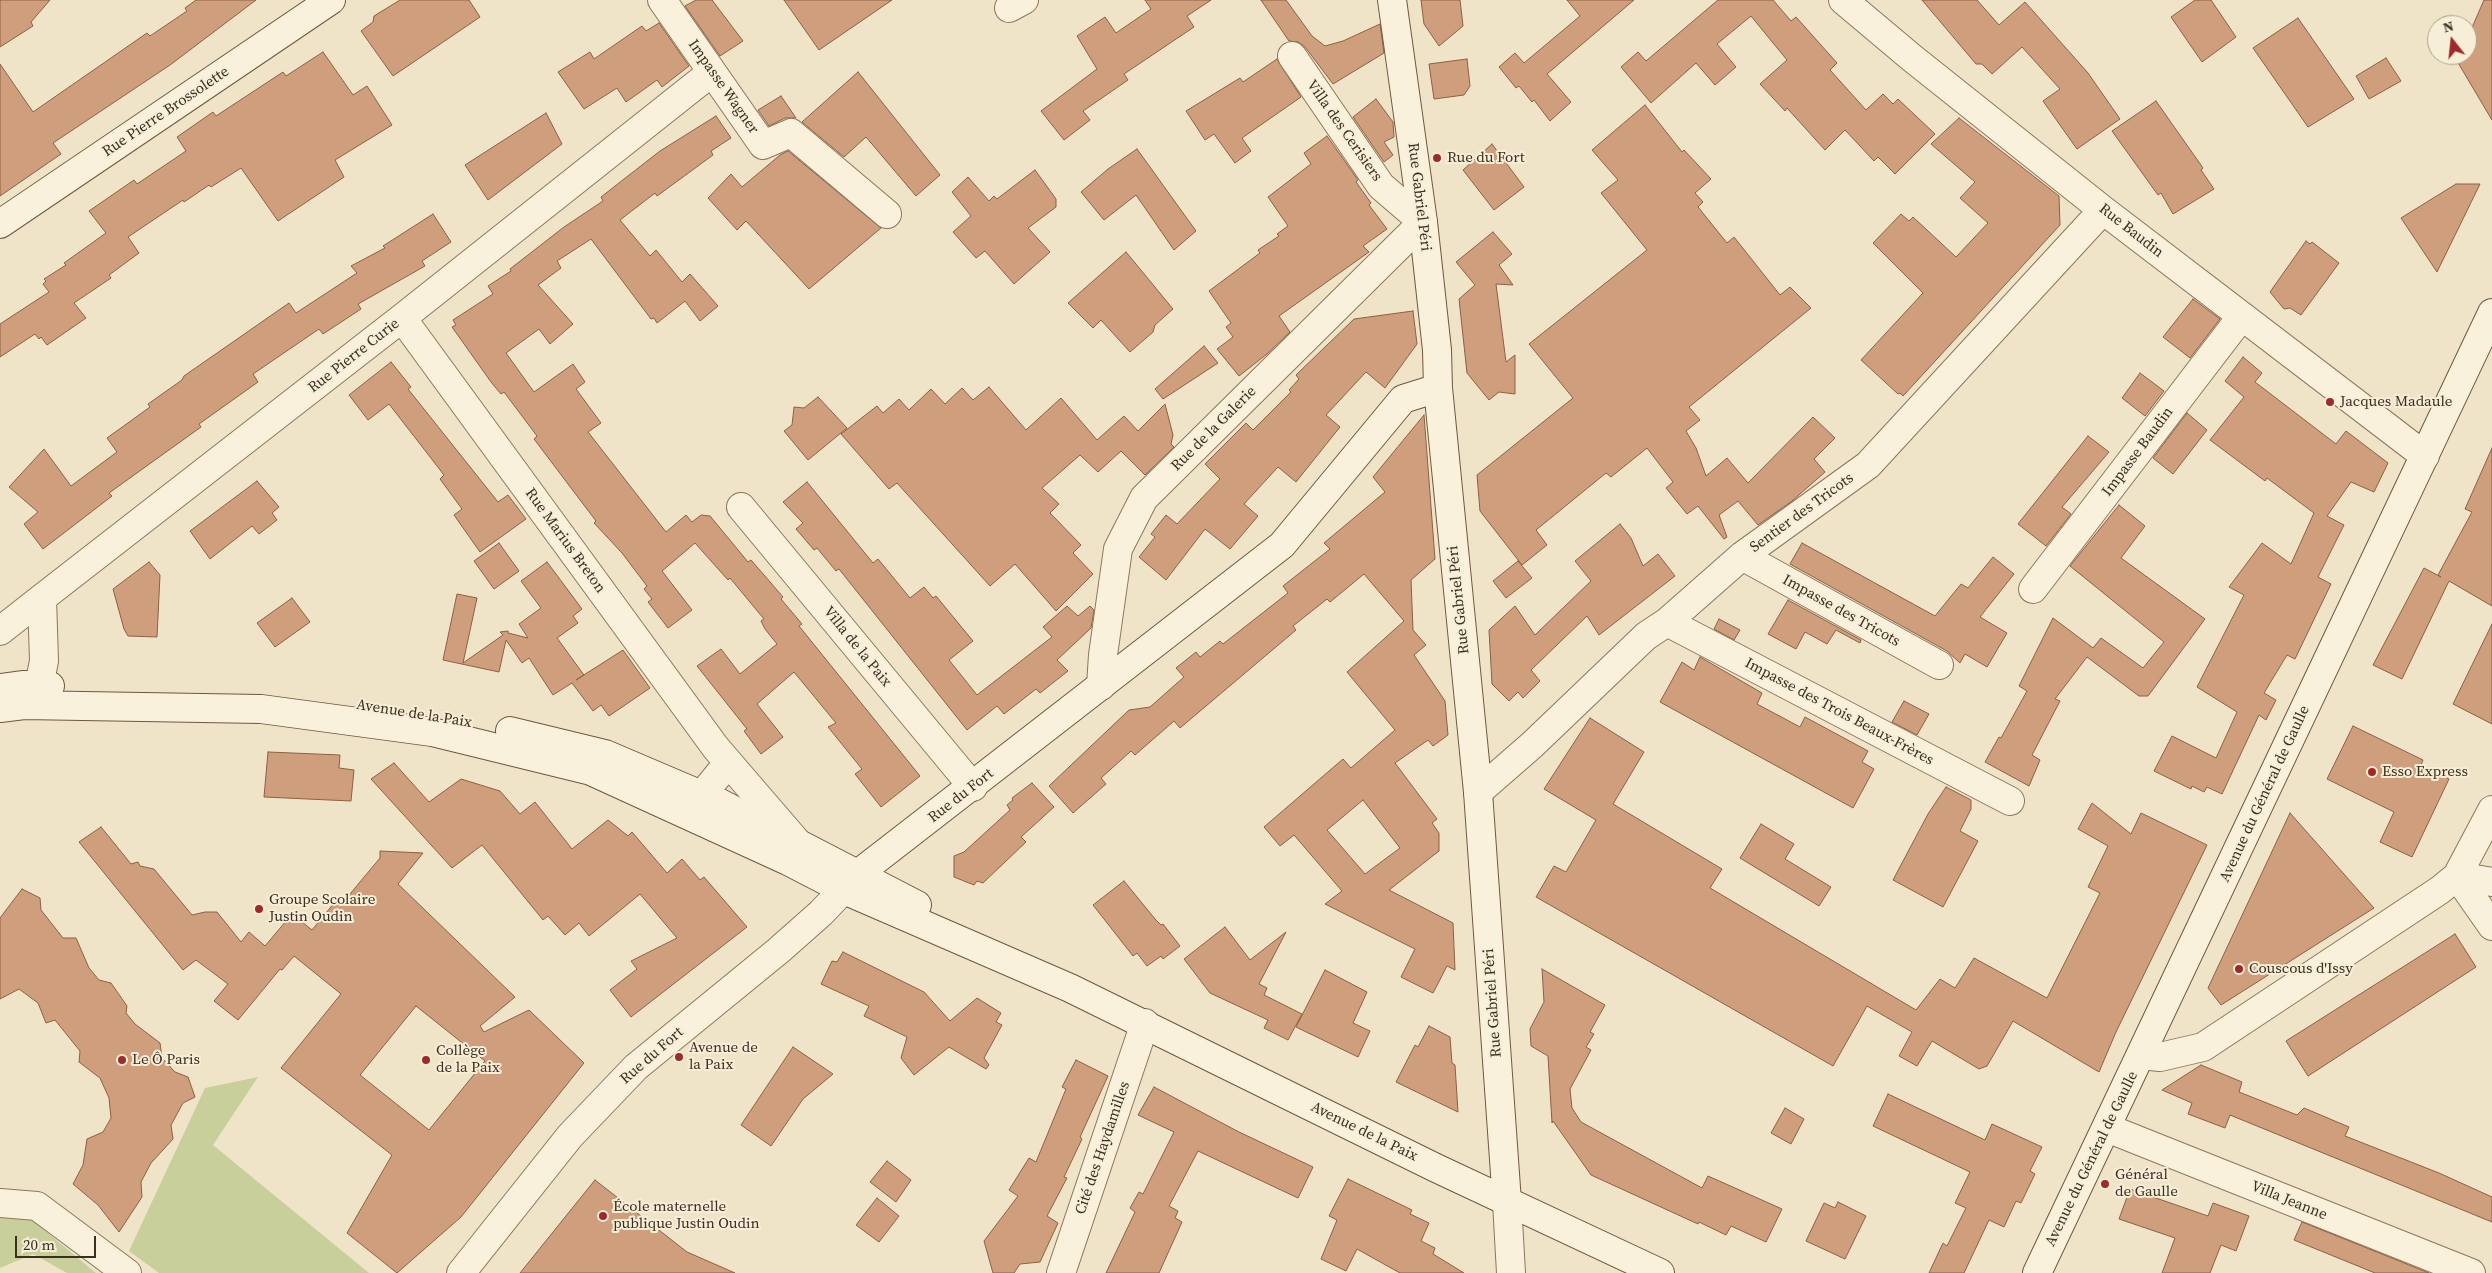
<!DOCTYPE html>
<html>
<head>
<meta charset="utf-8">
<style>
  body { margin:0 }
  #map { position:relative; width:2492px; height:1273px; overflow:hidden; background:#f0e4c8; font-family:"Source Serif 4",serif }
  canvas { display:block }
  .north { position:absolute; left:2427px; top:15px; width:50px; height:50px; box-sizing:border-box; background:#f7eed8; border:1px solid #ada18e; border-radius:50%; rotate:344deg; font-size:14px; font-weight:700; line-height:20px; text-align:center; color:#3d2e20 }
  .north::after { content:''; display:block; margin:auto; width:18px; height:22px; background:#9e2a2b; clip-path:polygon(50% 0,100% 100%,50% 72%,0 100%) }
  .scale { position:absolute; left:15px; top:1236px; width:81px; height:22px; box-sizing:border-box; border:2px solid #3d2e20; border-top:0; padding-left:6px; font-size:15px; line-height:18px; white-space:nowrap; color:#3d2e20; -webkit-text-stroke:4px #f7eed8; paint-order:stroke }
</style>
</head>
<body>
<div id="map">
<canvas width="2492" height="1273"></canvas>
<div class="north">N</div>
<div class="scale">20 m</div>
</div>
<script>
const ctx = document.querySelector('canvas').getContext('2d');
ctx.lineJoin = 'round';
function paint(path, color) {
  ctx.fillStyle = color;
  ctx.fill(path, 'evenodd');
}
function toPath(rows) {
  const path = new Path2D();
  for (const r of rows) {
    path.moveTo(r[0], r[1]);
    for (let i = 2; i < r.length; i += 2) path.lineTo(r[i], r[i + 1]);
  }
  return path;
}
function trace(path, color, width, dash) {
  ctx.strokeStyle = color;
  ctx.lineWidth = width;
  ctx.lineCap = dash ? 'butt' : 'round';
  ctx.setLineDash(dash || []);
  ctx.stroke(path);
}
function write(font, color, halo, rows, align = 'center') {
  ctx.font = font + ' "Source Serif 4",serif';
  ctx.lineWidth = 4;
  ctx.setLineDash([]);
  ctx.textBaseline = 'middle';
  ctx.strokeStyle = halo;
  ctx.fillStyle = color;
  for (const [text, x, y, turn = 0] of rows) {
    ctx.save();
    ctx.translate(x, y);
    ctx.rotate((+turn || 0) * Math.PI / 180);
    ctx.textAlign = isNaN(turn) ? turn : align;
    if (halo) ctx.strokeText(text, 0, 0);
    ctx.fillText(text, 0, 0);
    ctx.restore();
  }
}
paint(toPath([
  [258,1077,213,1145,369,1273,159,1273,129,1251,205,1088],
  [0,1218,31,1219,96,1273,67,1273,33,1254,0,1268]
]), '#c9cf9b');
const building = toPath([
  [0,0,50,0,31,22,33,26,0,47,0,0],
  [196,0,256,0,170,65,53,143,61,154,0,196,0,64,33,112,147,33,150,36,187,11,185,8,196,0],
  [400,0,469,0,480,17,393,76,361,31,373,22,374,16,400,0],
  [696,0,712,0,743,41,720,56,685,6,696,0],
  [784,0,892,0,819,50,784,0],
  [1145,0,1211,0,1187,16,1194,27,1124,74,1128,80,1083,111,1090,120,1064,140,1041,111,1097,69,1077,36,1105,17,1116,33,1151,9,1145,0],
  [1261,0,1286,0,1312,36,1325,46,1343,41,1380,24,1384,53,1333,84,1305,47,1298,42,1289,41,1261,0],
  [1421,0,1460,0,1463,26,1439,46,1424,24,1421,0],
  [1567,0,1634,0,1547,74,1571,102,1550,121,1534,100,1532,102,1519,86,1516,88,1499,67,1515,53,1524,63,1580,16,1567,0],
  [1718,0,1773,0,1791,21,1796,17,1837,63,1830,70,1866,110,1883,94,1893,104,1898,99,1935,134,1895,174,1878,157,1874,161,1845,130,1825,150,1787,108,1785,111,1760,84,1787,60,1751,16,1717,44,1736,67,1715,85,1696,63,1651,103,1621,67,1638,52,1646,61,1718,0],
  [1922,0,1977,0,1999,25,2025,2,2088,73,2120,119,2077,149,2043,101,2060,89,2022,47,1992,74,1982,64,1976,64,1922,0],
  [2195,0,2211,0,2236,37,2202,62,2171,17,2195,0],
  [2484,0,2492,0,2492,120,2457,61,2460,55,2467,55,2467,39,2484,0],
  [2298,18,2354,99,2308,127,2253,48,2298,18],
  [659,23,689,66,662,87,657,80,626,102,617,88,584,109,558,72,590,52,594,59,642,26,646,31,659,23],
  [323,52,353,95,367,86,392,125,335,160,344,177,278,221,241,168,211,187,209,185,184,202,183,200,128,237,139,253,109,275,111,278,74,303,86,318,47,345,41,337,39,339,35,334,0,357,0,324,49,292,43,284,46,281,44,279,66,265,64,263,106,233,89,211,134,180,137,184,186,151,177,137,213,112,216,116,283,72,286,76,323,52],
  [2386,58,2401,81,2369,99,2356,76,2386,58],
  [1277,59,1301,97,1242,138,1251,151,1235,163,1214,134,1205,140,1186,111,1240,78,1243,82,1277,59],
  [1467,59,1470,86,1464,95,1434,99,1429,64,1467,59],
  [858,72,940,175,916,196,866,137,844,157,802,122,858,72],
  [781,96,796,118,785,118,769,126,758,110,781,96],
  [1376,99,1393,122,1394,137,1384,142,1393,155,1384,162,1353,117,1376,99],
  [2156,101,2203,168,2201,170,2214,189,2173,214,2161,193,2158,195,2112,131,2156,101],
  [1645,105,1682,152,1684,150,1711,179,1695,193,1703,202,1698,207,1727,243,1734,237,1780,295,1790,287,1811,308,1689,407,1700,420,1686,431,1696,448,1706,476,1727,458,1748,483,1813,417,1835,438,1814,459,1825,472,1792,501,1758,525,1738,501,1719,515,1727,537,1724,539,1698,506,1687,514,1666,488,1673,482,1647,448,1611,477,1606,473,1536,530,1547,545,1522,565,1480,511,1477,475,1573,398,1529,344,1647,250,1601,193,1618,180,1592,150,1645,105],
  [546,113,562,144,488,200,465,165,546,113],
  [716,116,731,138,711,151,713,155,657,196,655,193,620,220,650,256,656,250,682,282,690,274,718,306,700,321,685,301,657,323,654,318,651,319,591,239,557,261,561,268,538,285,573,324,550,344,539,329,506,353,534,392,573,364,585,382,576,389,601,423,588,432,666,532,686,515,692,522,701,515,710,516,748,562,751,560,783,597,781,599,802,624,799,626,920,776,881,807,855,774,862,769,828,727,836,723,794,672,757,704,783,737,761,754,744,731,747,729,697,666,721,649,740,674,777,644,765,629,761,621,764,619,730,578,728,580,695,543,662,571,692,610,668,628,648,602,652,599,644,589,647,586,622,553,594,523,596,521,534,439,537,436,504,392,501,394,491,382,452,327,456,325,453,320,493,294,488,286,511,271,510,269,564,227,603,201,601,197,660,151,716,116],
  [1959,118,2059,196,2060,225,1903,396,1900,393,1898,394,1861,360,1923,293,1873,243,1901,214,1909,221,1913,217,1956,257,1988,223,1960,198,1975,182,1931,144,1959,118],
  [1327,136,1358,180,1356,182,1371,203,1369,205,1387,229,1363,246,1369,252,1279,316,1290,332,1267,354,1239,376,1217,349,1233,337,1226,327,1231,323,1209,291,1260,253,1258,250,1279,236,1277,234,1288,226,1268,197,1311,164,1304,153,1327,136],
  [1492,144,1524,187,1494,210,1463,170,1492,144],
  [1137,149,1196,231,1174,250,1136,195,1104,220,1081,192,1108,169,1137,149],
  [788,151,881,228,809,289,746,221,737,230,708,198,731,174,742,187,780,155,788,151],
  [1035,170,1056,199,1056,207,1028,228,1050,252,1014,284,985,251,976,258,953,232,971,216,952,192,968,177,989,201,994,196,997,199,1035,170],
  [2456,184,2480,184,2437,272,2401,218,2456,184],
  [433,214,451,242,422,261,425,266,358,304,361,309,323,334,319,329,253,374,258,382,199,424,201,427,109,493,112,496,43,549,24,524,38,512,9,487,44,449,71,486,117,452,107,438,150,407,148,404,182,380,184,376,289,303,296,313,357,273,351,266,385,248,383,246,433,214],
  [1493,232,1512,254,1499,265,1513,285,1496,284,1506,362,1515,355,1515,394,1499,392,1489,400,1467,373,1459,299,1475,285,1456,262,1493,232],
  [2306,241,2310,244,2312,242,2339,263,2301,315,2290,308,2284,309,2270,292,2306,241],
  [1126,252,1173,309,1155,325,1153,332,1130,352,1101,320,1093,328,1068,303,1126,252],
  [2193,299,2220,319,2190,358,2163,337,2193,299],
  [1413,311,1417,344,1385,388,1366,372,1326,415,1340,427,1296,482,1278,467,1244,504,1258,516,1230,549,1205,529,1166,580,1139,557,1155,537,1151,534,1166,515,1177,524,1220,479,1205,464,1246,423,1253,430,1291,392,1289,390,1299,379,1296,375,1354,319,1413,311],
  [1204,346,1218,363,1163,399,1155,389,1204,346],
  [2243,357,2262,373,2255,382,2336,444,2346,431,2388,463,2374,492,2351,482,2327,516,2344,525,2318,577,2331,584,2295,659,2287,655,2264,693,2276,700,2266,720,2259,715,2222,794,2207,787,2204,792,2192,786,2191,789,2154,771,2172,736,2216,758,2237,712,2197,687,2244,595,2229,587,2262,543,2291,564,2314,513,2267,478,2265,481,2210,440,2244,397,2225,381,2243,357],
  [391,362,411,387,408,389,498,502,508,495,526,519,480,552,454,515,462,509,440,479,444,475,389,404,368,420,349,395,391,362],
  [2140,373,2164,391,2145,416,2122,398,2140,373],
  [989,387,1026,430,1061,398,1097,440,1124,416,1138,431,1165,404,1173,435,1171,444,1174,447,1145,475,1121,451,1098,472,1080,455,1042,488,1059,504,1050,513,1081,545,1073,553,1093,574,1056,611,1015,564,990,586,897,483,889,489,841,434,877,406,883,413,899,399,909,410,931,389,945,404,962,388,973,400,989,387],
  [818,397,847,428,808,460,784,431,792,425,794,407,804,408,818,397],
  [2187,413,2207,430,2173,474,2153,458,2187,413],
  [1424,415,1435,559,1411,580,1413,630,1426,645,1414,655,1445,701,1448,735,1433,746,1428,740,1395,763,1437,819,1432,823,1439,833,1439,851,1389,890,1453,923,1455,970,1447,966,1433,993,1401,977,1415,949,1325,904,1342,891,1294,835,1280,846,1264,827,1343,759,1351,768,1395,730,1347,672,1404,621,1364,574,1330,602,1327,599,1293,626,1296,630,1180,728,1174,721,1135,755,1131,751,1101,778,1106,784,1073,813,1049,786,1129,710,1150,707,1184,677,1176,668,1196,652,1200,657,1220,641,1223,644,1288,593,1283,586,1330,549,1324,543,1385,492,1373,477,1424,415],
  [1363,800,1400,848,1365,874,1327,830,1363,800],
  [2088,436,2109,452,2062,507,2071,514,2046,546,2018,524,2088,436],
  [2492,448,2492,606,2449,581,2402,679,2373,665,2424,568,2441,577,2438,575,2472,512,2465,509,2492,448],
  [257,481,279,507,272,513,277,520,259,534,252,526,210,559,190,531,257,481],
  [807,482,873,563,878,559,910,598,924,587,933,598,936,596,973,641,949,660,977,695,1052,637,1043,627,1067,606,1078,616,1090,606,1094,610,1091,628,1057,660,1068,671,1040,693,1036,689,1004,714,997,706,967,730,839,569,836,571,817,548,814,550,796,529,803,523,783,502,807,482],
  [2119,505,2145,526,2121,558,2205,619,2148,696,2139,696,2087,657,2055,699,2060,701,2032,755,2040,760,2029,786,1985,762,1999,737,2001,738,2027,691,2019,686,2053,618,2093,648,2101,638,2143,668,2164,642,2070,566,2119,505],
  [1620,524,1631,538,1643,566,1658,554,1675,576,1599,635,1587,616,1531,670,1540,681,1523,698,1518,692,1509,701,1492,684,1489,630,1515,606,1535,635,1591,581,1575,561,1620,524],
  [499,543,519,571,494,589,474,561,499,543],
  [1802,543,1935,616,1961,584,1968,588,1993,557,2014,574,1980,617,2007,633,1987,667,1965,654,1960,663,1947,651,1790,564,1802,543],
  [1518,561,1532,578,1506,598,1493,581,1518,561],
  [149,562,160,575,157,637,128,636,124,629,113,589,149,562],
  [547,562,582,609,573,616,578,623,557,638,584,675,576,680,623,650,650,688,609,716,601,705,593,711,572,683,553,695,529,658,522,663,506,640,499,672,443,660,457,594,477,598,463,663,503,635,500,632,508,631,508,633,528,638,519,624,541,608,521,581,547,562],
  [292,598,310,622,275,647,257,623,292,598],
  [1788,600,1861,640,1860,643,1836,630,1827,644,1805,632,1796,649,1768,634,1788,600],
  [1719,619,1740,630,1734,640,1714,629,1719,619],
  [2492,624,2492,724,2453,704,2492,624],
  [1700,657,1762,693,1757,704,1800,727,1805,717,1868,751,1862,762,1874,769,1853,808,1660,702,1682,662,1694,670,1700,657],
  [1904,701,1929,714,1917,735,1892,722,1904,701],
  [1590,718,1644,752,1613,804,1722,869,1710,888,1916,1010,1940,979,1955,988,1974,958,2047,998,2100,893,2088,887,2108,846,2078,829,2092,803,2131,834,2141,813,2207,845,2116,1032,2099,1072,2013,1021,1987,1066,1979,1069,1932,1041,1917,1066,1899,1056,1912,1032,1867,1006,1833,1066,1536,897,1554,866,1566,872,1596,820,1544,789,1590,718],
  [2353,726,2423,760,2421,765,2449,779,2412,857,2380,842,2394,812,2327,779,2353,726],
  [268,752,340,755,339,768,354,770,351,801,264,797,268,752],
  [394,763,429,802,461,779,500,791,520,814,535,802,572,849,608,820,628,836,632,832,667,873,682,859,700,880,704,877,747,927,631,1017,610,990,637,969,631,961,677,938,640,894,589,936,579,923,565,935,548,916,543,920,482,845,452,868,371,779,394,763],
  [1032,783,1054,807,1021,837,1026,842,983,883,977,881,974,885,954,877,954,856,964,852,1010,810,1007,805,1013,800,1012,798,1032,783],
  [1946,787,1971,800,1971,809,1960,831,1978,841,1943,907,1893,880,1928,814,1946,787],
  [2290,813,2374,908,2221,1005,2208,988,2290,813],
  [1761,824,1794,844,1785,859,1831,887,1819,906,1740,858,1761,824],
  [101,827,131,864,138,862,140,866,154,869,192,915,205,912,217,912,241,942,249,932,265,946,292,914,312,930,335,902,340,906,380,858,380,851,423,853,398,884,515,997,480,1026,484,1032,529,1010,584,1063,461,1217,397,1273,347,1233,392,1155,281,1068,341,994,294,956,282,970,280,969,238,1020,214,1001,228,984,196,960,183,970,79,842,101,827],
  [416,1006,485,1061,429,1130,360,1075,416,1006],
  [1124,881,1155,919,1161,925,1163,924,1180,946,1163,959,1161,956,1147,966,1137,953,1133,956,1093,905,1124,881],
  [22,889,40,898,41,910,63,938,76,938,89,968,99,980,111,983,127,1006,126,1013,135,1024,160,1043,162,1058,175,1072,188,1077,195,1097,183,1103,171,1125,173,1139,151,1163,141,1182,142,1197,119,1232,98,1205,73,1184,83,1165,87,1139,103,1132,111,1118,109,1098,100,1078,79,1062,80,1051,55,1020,46,1023,38,1003,19,989,0,999,0,918,22,889],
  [1225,927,1250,960,1286,932,1259,984,1267,988,1264,995,1302,1014,1288,1040,1264,1028,1268,1020,1210,993,1184,959,1225,927],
  [2455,934,2476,967,2308,1076,2286,1041,2455,934],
  [843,952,924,992,950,1021,977,998,1001,1013,996,1022,1002,1025,984,1058,989,1065,986,1069,949,1047,914,1075,901,1058,907,1037,864,1016,869,1006,821,984,832,961,837,962,843,952],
  [1542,969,1605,1005,1590,1032,1594,1034,1586,1047,1591,1050,1570,1089,1572,1108,1581,1122,1702,1188,1708,1176,1782,1209,1766,1242,1731,1226,1726,1235,1699,1222,1698,1224,1591,1175,1553,1121,1552,1123,1548,1056,1531,1046,1530,1029,1544,1002,1542,969],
  [1325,970,1367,992,1353,1023,1370,1031,1358,1057,1296,1027,1325,970],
  [1429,1026,1450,1037,1452,1063,1455,1065,1458,1112,1396,1082,1415,1045,1418,1047,1429,1026],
  [793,1047,833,1074,803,1099,771,1146,741,1125,793,1047],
  [1076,1060,1108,1076,1080,1137,1082,1139,1064,1177,1067,1178,1047,1216,1058,1223,1040,1262,1020,1264,1014,1273,993,1273,984,1241,1018,1196,1009,1190,1029,1158,1036,1162,1066,1089,1062,1087,1076,1060],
  [2201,1065,2242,1082,2239,1092,2297,1115,2304,1108,2349,1127,2345,1136,2439,1173,2492,1197,2492,1222,2230,1115,2225,1128,2188,1114,2192,1103,2162,1090,2201,1065],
  [1154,1087,1239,1132,1313,1167,1298,1198,1198,1151,1169,1206,1178,1211,1175,1218,1182,1222,1159,1273,1106,1273,1135,1212,1130,1208,1139,1192,1143,1194,1174,1132,1138,1115,1154,1087],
  [1888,1094,1985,1140,1992,1124,2042,1147,2030,1171,2035,1174,2021,1203,2016,1201,2004,1227,1989,1220,1964,1273,1929,1273,1943,1243,1947,1246,1966,1208,1955,1203,1970,1172,1873,1126,1888,1094],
  [1785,1108,1804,1119,1791,1144,1771,1133,1785,1108],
  [887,1161,911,1180,896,1202,870,1182,887,1161],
  [1348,1179,1412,1210,1410,1214,1429,1223,1421,1241,1435,1248,1433,1254,1464,1273,1400,1273,1357,1249,1346,1271,1321,1259,1337,1220,1329,1216,1348,1179],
  [595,1180,687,1252,735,1273,520,1273,595,1180],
  [2130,1189,2208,1216,2213,1203,2249,1216,2236,1251,2221,1245,2210,1273,2162,1273,2175,1238,2119,1219,2130,1189],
  [877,1198,899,1216,879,1242,856,1225,877,1198],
  [1838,1202,1866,1216,1845,1259,1806,1241,1824,1203,1835,1208,1838,1202],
  [2302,1222,2429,1273,2375,1273,2294,1240,2302,1222]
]);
paint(building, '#cf9f7d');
trace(building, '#8d5f41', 1);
const street = toPath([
  [662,0,763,145,791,133,887,214],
  [1843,0,1912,58,2103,210,2425,456],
  [1009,8,1024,0],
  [402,318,716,748,796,841],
  [741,507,973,787],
  [1742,556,1939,665],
  [2033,589,2242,316],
  [42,598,402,318,712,72],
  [1667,622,2010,801],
  [0,631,42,598,44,661,39,686,25,703],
  [1101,686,1103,655,1118,549,1144,498,1423,222,1381,186,1292,56],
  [1478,792,1532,745,1646,636,1667,622,1742,556,1868,465,2103,210],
  [702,795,728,763],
  [2457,876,2492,926],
  [2457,876,2492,882],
  [2142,1055,2160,1057,2203,1047,2440,890,2457,876,2492,810],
  [2107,1128,2471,1273],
  [1507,1202,1511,1273],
  [0,1203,37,1206,127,1273],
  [461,1273,570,1136,636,1067,778,951,821,913,859,873],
  [1061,1273,1145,1023]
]);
const secondary = toPath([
  [1392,0,1423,222,1437,350,1438,388,1478,792,1507,1202],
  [0,224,331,0],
  [0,688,24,685,50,686],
  [0,708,24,705,261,709,432,732,591,771,788,861,844,890,1070,988,1436,1168,1660,1273],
  [510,731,605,754,720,803,917,905],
  [859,873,1282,545,1403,399,1438,388],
  [2037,1273,2492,313]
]);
trace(street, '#8d765c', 30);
trace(secondary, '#6f573f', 30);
trace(street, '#faf1dc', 28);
trace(secondary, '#faf1dc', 28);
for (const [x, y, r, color] of [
  [1437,158,5,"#9e2a2b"],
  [2330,402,5,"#9e2a2b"],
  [2372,772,5,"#9e2a2b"],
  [259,909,5,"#9e2a2b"],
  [2239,969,5,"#9e2a2b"],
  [679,1057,5,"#9e2a2b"],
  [122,1060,5,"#9e2a2b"],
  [426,1060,5,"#9e2a2b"],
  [2105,1184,5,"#9e2a2b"],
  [603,1216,5,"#9e2a2b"]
]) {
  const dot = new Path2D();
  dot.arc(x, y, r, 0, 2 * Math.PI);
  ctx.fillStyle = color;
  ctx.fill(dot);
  trace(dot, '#f7eed8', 2);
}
write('15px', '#3d2e20', '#f7eed8', [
  ["Impasse Wagner",723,87,55],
  ["Rue Pierre Brossolette",166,112,-34],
  ["Villa des Cerisiers",1344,131,55],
  ["Rue Gabriel Péri",1419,197,83],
  ["Rue Baudin",2131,231,38],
  ["Rue Pierre Curie",354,356,-38],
  ["Rue de la Galerie",1214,429,-45],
  ["Impasse Baudin",2138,452,-53],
  ["Sentier des Tricots",1802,513,-36],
  ["Rue Marius Breton",565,541,54],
  ["Rue Gabriel Péri",1459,600,-96],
  ["Impasse des Tricots",1841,611,29],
  ["Villa de la Paix",857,647,51],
  ["Impasse des Trois Beaux-Frères",1839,712,28],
  ["Avenue de la Paix",414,714,9],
  ["Avenue du Général de Gaulle",2265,794,-65],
  ["Rue du Fort",961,796,-38],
  ["Rue Gabriel Péri",1493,1003,-94],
  ["Rue du Fort",652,1056,-41],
  ["Avenue de la Paix",1364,1132,26],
  ["Cité des Haydamilles",1103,1148,-71],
  ["Avenue du Général de Gaulle",2092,1159,-64],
  ["Villa Jeanne",2289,1201,22]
]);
write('15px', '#3d2e20', '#f7eed8', [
  ["Rue du Fort",1447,158],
  ["Jacques Madaule",2340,402],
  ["Esso Express",2382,772],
  ["Groupe Scolaire",269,900],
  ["Justin Oudin",269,917],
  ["Couscous d'Issy",2249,969],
  ["Avenue de",689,1048],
  ["la Paix",689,1065],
  ["Collège",436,1051],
  ["de la Paix",436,1068],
  ["Le Ô Paris",132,1060],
  ["Général",2115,1175],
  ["de Gaulle",2115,1192],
  ["École maternelle",613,1207],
  ["publique Justin Oudin",613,1224]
], 'left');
</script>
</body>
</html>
